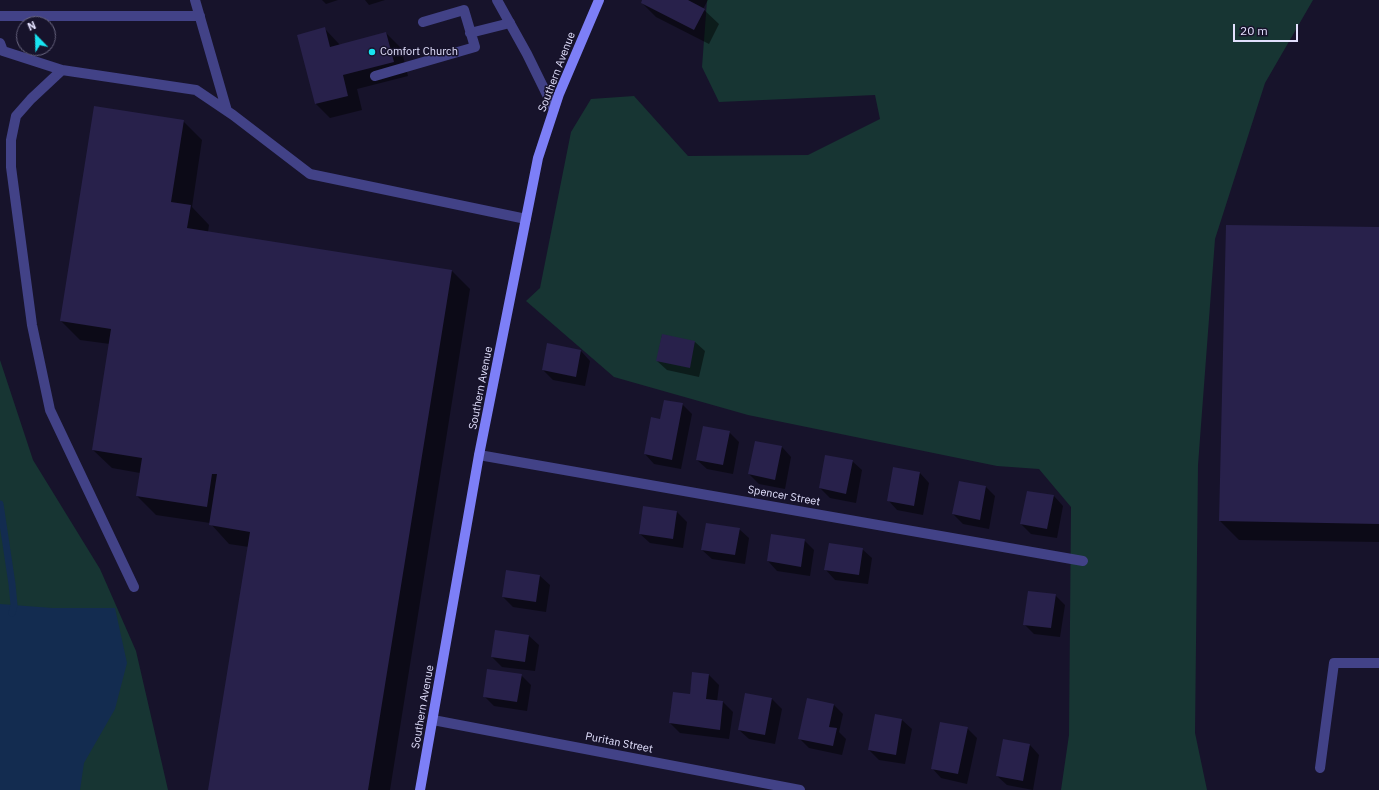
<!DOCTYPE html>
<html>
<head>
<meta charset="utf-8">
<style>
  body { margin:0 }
  #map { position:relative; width:1379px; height:790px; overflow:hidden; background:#17132b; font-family:"IBM Plex Sans",sans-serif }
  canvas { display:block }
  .north { position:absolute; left:16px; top:16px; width:40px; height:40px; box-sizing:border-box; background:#17132b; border:1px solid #68657f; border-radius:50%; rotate:337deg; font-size:11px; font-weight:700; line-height:16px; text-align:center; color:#e2e0fd }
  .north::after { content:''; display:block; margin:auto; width:14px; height:18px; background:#18e4f1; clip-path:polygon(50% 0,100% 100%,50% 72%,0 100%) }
  .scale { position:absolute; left:1233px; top:24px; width:65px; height:18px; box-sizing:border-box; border:2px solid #e2e0fd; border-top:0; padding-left:5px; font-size:12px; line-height:14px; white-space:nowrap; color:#e2e0fd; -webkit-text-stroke:3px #17132b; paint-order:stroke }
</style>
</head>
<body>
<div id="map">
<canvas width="1379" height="790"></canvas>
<div class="north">N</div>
<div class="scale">20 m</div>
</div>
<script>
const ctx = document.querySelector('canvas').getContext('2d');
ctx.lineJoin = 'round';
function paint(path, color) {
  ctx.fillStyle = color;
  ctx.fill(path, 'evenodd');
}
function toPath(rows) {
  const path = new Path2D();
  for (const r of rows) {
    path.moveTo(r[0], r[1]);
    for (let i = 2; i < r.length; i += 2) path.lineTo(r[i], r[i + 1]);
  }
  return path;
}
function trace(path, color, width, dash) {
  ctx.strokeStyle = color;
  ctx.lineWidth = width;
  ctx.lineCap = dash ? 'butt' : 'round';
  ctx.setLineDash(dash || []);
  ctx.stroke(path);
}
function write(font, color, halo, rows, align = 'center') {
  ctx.font = font + ' "IBM Plex Sans",sans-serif';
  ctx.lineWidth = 3;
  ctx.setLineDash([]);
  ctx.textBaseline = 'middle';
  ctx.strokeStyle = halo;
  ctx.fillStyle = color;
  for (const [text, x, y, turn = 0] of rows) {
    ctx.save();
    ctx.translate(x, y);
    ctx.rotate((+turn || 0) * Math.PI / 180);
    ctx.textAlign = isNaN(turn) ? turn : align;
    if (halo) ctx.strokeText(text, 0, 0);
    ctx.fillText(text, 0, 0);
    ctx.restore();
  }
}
paint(toPath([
  [707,0,1313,0,1265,83,1215,239,1198,465,1195,733,1207,790,1061,790,1069,735,1071,507,1039,469,997,466,748,415,614,377,526,301,540,288,571,132,591,99,634,96,688,156,808,155,880,119,875,95,719,102,702,67],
  [0,360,33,460,100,569,136,651,168,790,0,790]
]), '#173533');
paint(toPath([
  [0,604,52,608,115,608,127,663,115,709,84,763,80,790,0,790]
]), '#132c50');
paint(toPath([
  [322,0,338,0,326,4],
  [365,0,385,0,369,5],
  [643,0,708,0,703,9,719,24,709,44,656,17,642,3],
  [325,29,340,45,386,33,401,48,408,76,357,89,362,110,330,118,316,104],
  [183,121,202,140,192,207,209,225,208,232,452,271,470,289,390,790,209,790,249,547,229,544,210,523,156,515,137,496,140,473,112,468,93,450,110,344,80,340,61,321],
  [1227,226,1379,228,1379,542,1239,540,1220,521],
  [662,335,695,342,705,351,699,377,667,370,657,361],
  [581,351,590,361,585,386,553,380,543,370],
  [682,404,692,414,681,469,654,464,645,454,661,420],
  [729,432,739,442,733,474,707,469,697,460],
  [782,447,791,457,785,489,759,484,749,474],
  [852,461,862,470,856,503,830,498,820,488],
  [920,473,929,483,923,515,897,510,888,500],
  [985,486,995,496,989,529,963,524,953,514],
  [1054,496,1063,506,1057,538,1031,534,1021,524],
  [644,508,677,512,687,522,683,548,650,543,640,534],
  [739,529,749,538,745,564,712,559,702,550],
  [804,540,814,550,810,576,777,571,768,561],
  [862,549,872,558,868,584,835,580,826,570],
  [540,576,550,585,546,612,513,607,503,597],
  [1055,595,1065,605,1060,637,1034,634,1024,624],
  [529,636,539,645,535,671,502,667,492,657],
  [693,673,709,675,719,685,717,702,723,702,733,712,729,739,680,733,670,723,690,695],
  [521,675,531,685,527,711,494,706,484,696],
  [746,695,772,699,782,709,775,744,749,739,739,730],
  [834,705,843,714,839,732,846,739,842,755,809,748,799,738],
  [902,720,912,729,905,764,879,760,869,750],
  [967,728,977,738,967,784,941,778,932,768],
  [1030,745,1039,755,1033,790,1007,785,997,776]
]), '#0007');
trace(toPath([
  [0,504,12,584,14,605,12,613]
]), '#132c50', 7);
paint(toPath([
  [642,0,688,0,705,9,694,30,641,3],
  [325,27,330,47,386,32,394,62,343,75,348,96,315,104,297,35],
  [94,106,184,120,171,202,191,205,187,228,452,270,368,790,208,790,250,532,209,525,217,474,212,474,207,507,136,496,142,458,92,450,111,329,60,321],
  [1226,225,1379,227,1379,524,1219,521],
  [662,334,695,341,690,368,656,361],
  [547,343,581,350,576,377,542,370],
  [664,400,683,403,672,460,644,454,651,417,660,419],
  [703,426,730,431,723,465,696,460],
  [755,441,782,446,775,480,748,474],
  [825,455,853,460,846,494,819,488],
  [893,467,920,472,914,506,887,501],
  [959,481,986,486,980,520,952,514],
  [1027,491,1054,495,1047,529,1020,524],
  [643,506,677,511,673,539,639,534],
  [706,523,740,528,735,555,701,550],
  [771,534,805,539,801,567,767,561],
  [829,543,863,548,859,575,824,570],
  [506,570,540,575,536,602,502,597],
  [1028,591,1056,594,1051,628,1023,625],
  [495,630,529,635,525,662,491,657],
  [487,669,522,674,517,702,483,697],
  [692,672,709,674,706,699,723,701,720,730,669,723,673,692,690,694],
  [745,693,772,698,765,735,738,730],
  [807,698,834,704,829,727,837,728,833,746,798,739],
  [875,714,902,719,896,755,868,750],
  [940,722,968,727,958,774,931,769],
  [1003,739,1030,744,1023,781,996,776]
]), '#28214b');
trace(toPath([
  [195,0,227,111],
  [0,16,200,16],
  [470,33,510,23],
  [0,43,3,51,62,70],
  [375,76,475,47,464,10,423,22],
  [134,587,50,410,32,325,11,167,11,140,16,116,31,99,62,70,196,90,233,115,310,174,526,219],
  [1320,768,1334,663,1379,663]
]), '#424287', 10);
trace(toPath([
  [479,455,1083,561],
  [433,720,800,790]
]), '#424287', 10);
trace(toPath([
  [497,0,527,54,554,109]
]), '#424287', 10);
trace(toPath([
  [420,790,479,455,538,158,559,94,599,0]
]), '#7d7ff7', 10);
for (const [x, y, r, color] of [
  [372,52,4,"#18e4f1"]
]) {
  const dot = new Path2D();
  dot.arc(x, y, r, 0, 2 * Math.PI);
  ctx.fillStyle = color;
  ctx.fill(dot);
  trace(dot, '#17132b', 1.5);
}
write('11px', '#e2e0fd', '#17132b', [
  ["Comfort Church",380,52]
], 'left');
write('11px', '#e2e0fd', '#17132b', [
  ["Southern Avenue",557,72,-69],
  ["Southern Avenue",481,388,-79],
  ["Spencer Street",784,496,10],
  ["Southern Avenue",423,707,-80],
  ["Puritan Street",619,743,11]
]);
</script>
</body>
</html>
